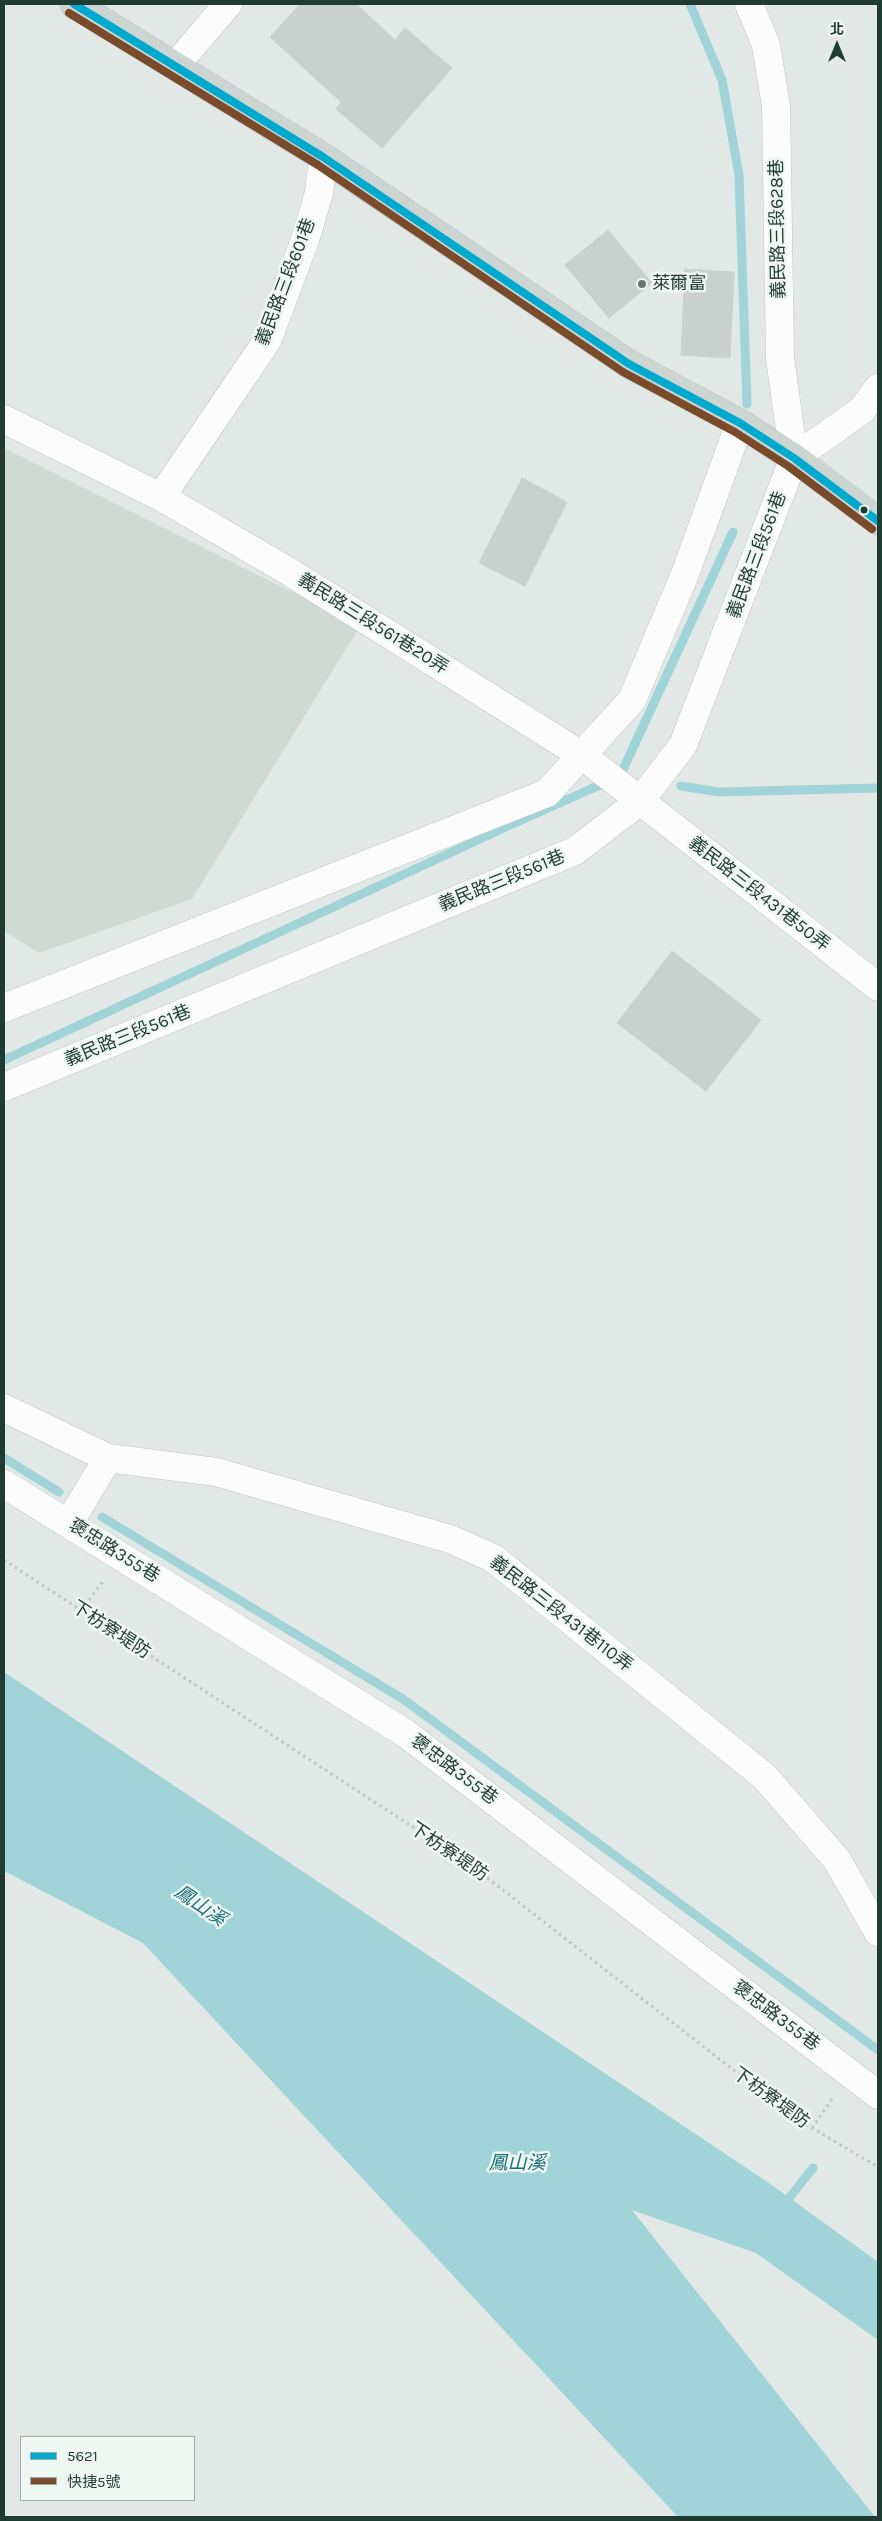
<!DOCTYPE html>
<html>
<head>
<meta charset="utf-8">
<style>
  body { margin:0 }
  #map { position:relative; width:882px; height:2521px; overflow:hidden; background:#e2e8e5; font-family:Karla,"Noto Sans TC",sans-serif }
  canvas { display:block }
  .frame { position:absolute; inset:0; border:5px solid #1f3b32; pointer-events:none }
  .legend { position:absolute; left:20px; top:2436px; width:175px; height:65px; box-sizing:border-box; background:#eff7f3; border:1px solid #9caca6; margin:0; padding:6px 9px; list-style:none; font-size:15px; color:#1f3b32 }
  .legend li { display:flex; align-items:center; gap:10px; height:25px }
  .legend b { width:25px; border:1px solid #9caca6 }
  .north { position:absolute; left:812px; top:20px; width:50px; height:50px; -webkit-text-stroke:4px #eff7f3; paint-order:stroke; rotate:0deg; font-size:14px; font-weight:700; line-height:20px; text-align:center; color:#1f3b32 }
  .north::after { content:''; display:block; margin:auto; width:18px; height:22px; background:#1f3b32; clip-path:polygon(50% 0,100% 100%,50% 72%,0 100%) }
</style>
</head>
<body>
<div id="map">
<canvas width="882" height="2521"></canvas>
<div class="frame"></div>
<ul class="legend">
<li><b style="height:6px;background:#00a9ce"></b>5621</li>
<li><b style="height:6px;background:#7a4b2a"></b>快捷5號</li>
</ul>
<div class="north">北</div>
</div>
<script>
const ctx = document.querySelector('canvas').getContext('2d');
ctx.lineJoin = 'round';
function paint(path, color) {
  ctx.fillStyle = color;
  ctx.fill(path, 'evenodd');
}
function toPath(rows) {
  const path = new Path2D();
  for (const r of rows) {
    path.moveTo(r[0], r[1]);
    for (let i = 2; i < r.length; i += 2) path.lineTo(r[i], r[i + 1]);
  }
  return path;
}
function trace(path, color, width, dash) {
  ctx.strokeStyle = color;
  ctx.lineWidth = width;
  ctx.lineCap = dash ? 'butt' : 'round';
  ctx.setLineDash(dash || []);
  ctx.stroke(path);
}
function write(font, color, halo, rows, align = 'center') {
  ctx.font = font + ' Karla,"Noto Sans TC",sans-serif';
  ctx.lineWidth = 5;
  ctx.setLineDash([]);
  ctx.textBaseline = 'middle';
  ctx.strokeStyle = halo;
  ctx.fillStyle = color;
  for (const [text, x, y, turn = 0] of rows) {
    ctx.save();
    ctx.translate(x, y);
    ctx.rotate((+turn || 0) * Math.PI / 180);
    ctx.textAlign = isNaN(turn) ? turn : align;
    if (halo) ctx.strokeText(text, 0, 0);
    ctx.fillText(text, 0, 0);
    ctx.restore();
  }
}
paint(toPath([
  [4,448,360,626,192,899,39,953,4,931]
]), '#cfdad5');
paint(toPath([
  [4,1672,769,2183,878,2262,878,2340,756,2253,632,2210,875,2517,678,2517,143,1943,4,1871]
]), '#a0d4d8');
trace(toPath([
  [690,4,722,80,739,175,747,404],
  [681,786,719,792,878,788],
  [4,1060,508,826,620,776,733,532],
  [4,1458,59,1492],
  [102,1517,403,1699,878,2050],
  [782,2207,813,2168]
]), '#a0d4d8', 9);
const building = toPath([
  [300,4,356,4,395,40,405,28,452,68,382,148,336,109,341,102,270,37,300,4],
  [608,230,652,283,609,318,565,265,608,230],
  [685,269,734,272,730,358,681,355,685,269],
  [522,478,567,502,525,586,479,563,522,478],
  [672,951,761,1020,706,1091,617,1023,672,951]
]);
paint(building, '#cad0ce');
trace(building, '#cad1ce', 1);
const minor = toPath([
  [176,65,228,4],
  [4,419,161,497,288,571,583,756,878,987],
  [794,458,862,410,878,388],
  [161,497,267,341,305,240,319,193,323,157],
  [4,1008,547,793,632,700,685,574,740,423],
  [4,1087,575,851,640,801,683,745,794,458,780,358,776,106,766,45,749,4],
  [4,1408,108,1458,216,1472,450,1539,493,1558,765,1777,837,1860,878,1932],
  [4,1484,405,1733,878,2095],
  [69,1523,108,1458]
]);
const major = toPath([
  [74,4,323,157,629,364,740,423,794,458,878,521]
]);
trace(minor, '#bfc5c2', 29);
trace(major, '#bbc5c1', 29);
trace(toPath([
  [4,1560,471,1865,795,2118,878,2167],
  [81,1610,105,1579],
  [812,2128,833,2098]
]), '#bfc8c4', 3, [2.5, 4]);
trace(minor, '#fbfcfb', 28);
trace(major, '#ccd5d2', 28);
trace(toPath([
  [74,4,323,157,629,364,740,423,794,458,878,521]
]), '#00a9ce', 8);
trace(toPath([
  [69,13,318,165,623,372,735,432,788,466,872,529]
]), '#7a4b2a', 8);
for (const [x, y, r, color] of [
  [642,284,5,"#637871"],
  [864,510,4.5,"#1f3b32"]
]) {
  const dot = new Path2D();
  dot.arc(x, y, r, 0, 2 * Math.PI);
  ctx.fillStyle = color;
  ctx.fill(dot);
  trace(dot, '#eff7f3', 2);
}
write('18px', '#1f3b32', '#eff7f3', [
  ["義民路三段628巷",778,229,-91],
  ["義民路三段601巷",286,282,-69],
  ["義民路三段561巷",757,555,-69],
  ["義民路三段561巷20弄",373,624,32],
  ["義民路三段561巷",502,881,-22],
  ["義民路三段431巷50弄",759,894,38],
  ["義民路三段561巷",128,1036,-22],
  ["褒忠路355巷",114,1551,32],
  ["義民路三段431巷110弄",561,1614,38],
  ["下枋寮堤防",111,1630,33],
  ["褒忠路355巷",454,1770,37],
  ["下枋寮堤防",449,1852,34],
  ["褒忠路355巷",776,2016,37],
  ["下枋寮堤防",771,2098,36]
]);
write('18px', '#1f3b32', '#eff7f3', [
  ["萊爾富",652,284]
], 'left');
write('italic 19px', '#186e79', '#eff7f3', [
  ["鳳山溪",200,1906,34],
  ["鳳山溪",517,2164]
]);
</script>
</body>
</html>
